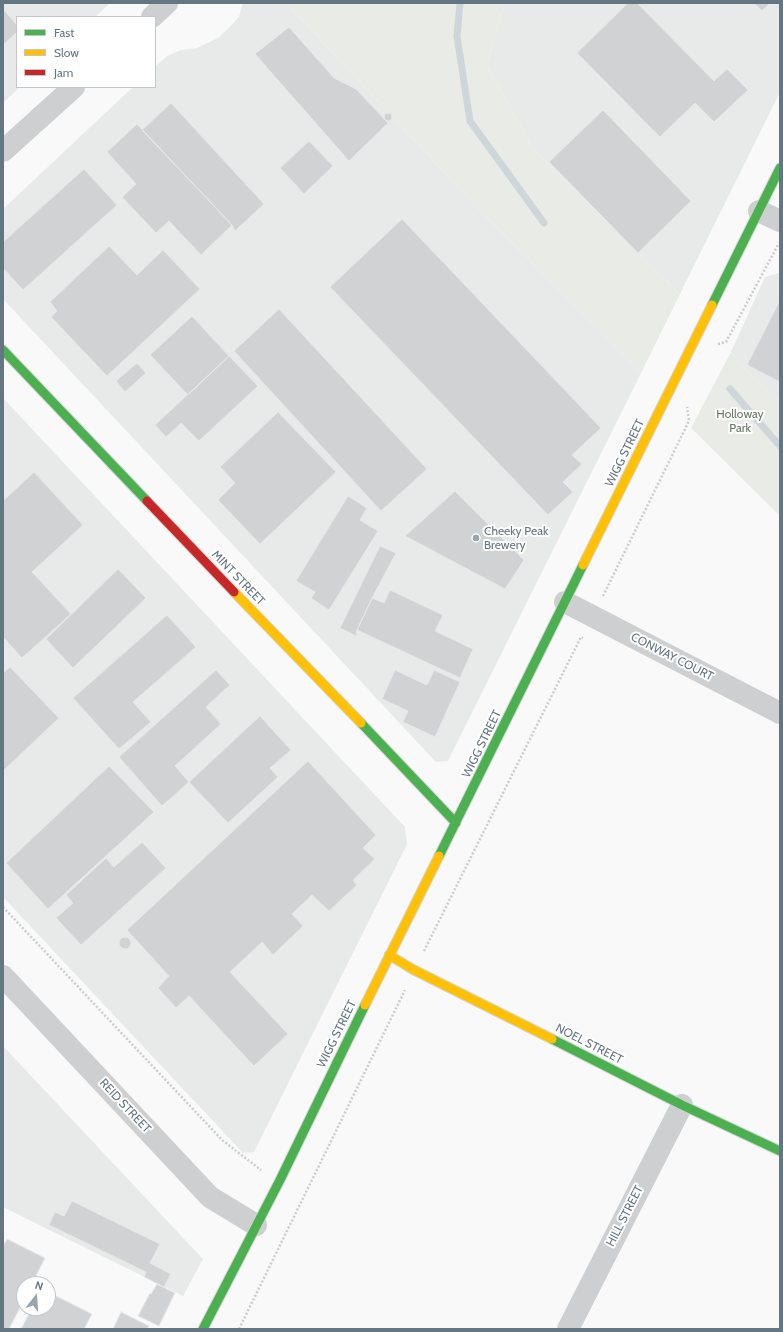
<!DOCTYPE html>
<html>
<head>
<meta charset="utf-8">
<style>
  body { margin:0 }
  #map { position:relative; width:783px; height:1332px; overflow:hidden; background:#f9f9f9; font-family:Cabin,sans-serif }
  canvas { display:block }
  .frame { position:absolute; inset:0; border:4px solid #657683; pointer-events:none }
  .legend { position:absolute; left:16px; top:16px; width:140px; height:72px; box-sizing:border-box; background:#fff; border:1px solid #c1c8cd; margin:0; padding:5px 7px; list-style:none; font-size:12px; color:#657683 }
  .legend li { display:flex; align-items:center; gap:8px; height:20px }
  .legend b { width:20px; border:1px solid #c1c8cd }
  .north { position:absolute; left:16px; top:1276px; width:40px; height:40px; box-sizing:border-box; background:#fff; border:1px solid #c1c8cd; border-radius:50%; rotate:17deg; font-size:11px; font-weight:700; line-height:16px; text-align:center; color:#657683 }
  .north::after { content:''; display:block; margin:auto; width:14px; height:18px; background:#99a4ac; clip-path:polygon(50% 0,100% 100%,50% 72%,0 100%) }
</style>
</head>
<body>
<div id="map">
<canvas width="783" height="1332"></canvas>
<div class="frame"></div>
<ul class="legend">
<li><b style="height:5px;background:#4caf50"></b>Fast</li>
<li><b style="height:5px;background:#ffc107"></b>Slow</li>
<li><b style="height:5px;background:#c62828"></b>Jam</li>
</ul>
<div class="north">N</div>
</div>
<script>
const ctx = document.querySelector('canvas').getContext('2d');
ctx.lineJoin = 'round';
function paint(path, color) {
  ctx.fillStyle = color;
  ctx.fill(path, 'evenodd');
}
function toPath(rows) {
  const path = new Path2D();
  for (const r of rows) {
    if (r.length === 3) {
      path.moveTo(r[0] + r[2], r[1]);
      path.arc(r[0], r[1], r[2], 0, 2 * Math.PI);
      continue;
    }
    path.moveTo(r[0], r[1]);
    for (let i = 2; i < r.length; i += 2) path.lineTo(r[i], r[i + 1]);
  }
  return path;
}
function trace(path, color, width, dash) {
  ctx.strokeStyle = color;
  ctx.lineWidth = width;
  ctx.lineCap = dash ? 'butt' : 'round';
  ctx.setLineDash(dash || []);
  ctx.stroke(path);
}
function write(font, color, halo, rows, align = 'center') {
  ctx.font = font + ' Cabin,sans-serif';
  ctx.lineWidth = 4;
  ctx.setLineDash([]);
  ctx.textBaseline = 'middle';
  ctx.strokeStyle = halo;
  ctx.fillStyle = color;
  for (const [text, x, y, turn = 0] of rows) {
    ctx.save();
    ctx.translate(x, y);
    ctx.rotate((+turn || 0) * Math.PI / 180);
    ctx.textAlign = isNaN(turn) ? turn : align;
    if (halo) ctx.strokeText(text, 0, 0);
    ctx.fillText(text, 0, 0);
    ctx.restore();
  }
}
paint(toPath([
  [3,3,110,3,95,17,17,17,17,87,20,87,3,103],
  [243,3,286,3,482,213,641,373,448,761,436,762,3,299,3,209,133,87,155,87,155,67,167,56,181,50,197,48,218,38,227,30,239,17],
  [505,3,780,3,780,92,680,294,533,148,487,65],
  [778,273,780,274,780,401,747,370,731,352,765,277],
  [3,398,405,827,407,844,254,1152,243,1153,3,897],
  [3,1046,203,1259,183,1296,3,1207]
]), '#e8e9e9');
paint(toPath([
  [286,3,505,3,487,65,533,148,680,294,641,373,482,213],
  [731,352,747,370,780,401,780,516,691,428]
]), '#e8ebe6');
trace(toPath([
  [460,3,457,36,470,121,544,223],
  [730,389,780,446]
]), '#ced6d9', 7);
const building = toPath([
  [628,3,637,3,714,81,727,69,748,90,714,122,695,103,660,137,577,53,628,3],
  [754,3,770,3,762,11,754,3],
  [3,9,17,25,17,32,3,45,3,9],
  [289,27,334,78,356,89,388,123,349,161,255,54,289,27],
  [171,103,264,204,235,231,232,225,142,130,171,103],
  [603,110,691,201,638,253,549,162,603,110],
  [388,117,4],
  [137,124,232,225,201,255,169,221,156,233,122,197,136,184,107,152,137,124],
  [309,141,333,166,304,194,280,168,309,141],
  [84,169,117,205,23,290,4,269,3,270,3,242,84,169],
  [402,219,601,428,572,455,582,464,563,482,573,492,548,515,330,287,402,219],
  [109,246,137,275,163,250,200,289,107,376,51,317,57,311,50,302,109,246],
  [780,300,780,382,747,365,780,300],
  [279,309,427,469,381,511,234,351,279,309],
  [192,316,229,356,188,395,150,355,192,316],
  [229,356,258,386,199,441,181,423,166,437,155,425,229,356],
  [137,363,146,373,125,392,116,381,137,363],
  [278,412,336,472,260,544,218,500,235,483,220,467,278,412],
  [34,472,83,525,32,572,71,614,22,658,3,637,3,501,34,472],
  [455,491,524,560,505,589,405,536,455,491],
  [348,496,367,508,360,520,378,531,329,610,311,598,315,592,296,581,348,496],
  [380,546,396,553,372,598,357,630,356,636,340,628,380,546],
  [118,569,146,598,73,668,46,639,118,569],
  [390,590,443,615,435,631,473,649,460,678,357,630,372,598,384,603,390,590],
  [167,615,196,647,133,702,151,722,119,749,73,698,167,615],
  [10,667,59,718,3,771,3,673,10,667],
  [216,670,230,685,206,707,221,724,175,766,189,782,162,806,119,757,216,670],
  [395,670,427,685,434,670,460,682,435,737,403,722,408,711,382,699,395,670],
  [260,716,291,750,270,768,278,777,228,823,189,782,260,716],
  [308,761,376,835,363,848,375,859,353,880,357,885,329,911,312,895,292,914,303,926,273,955,262,942,230,972,288,1034,254,1066,189,996,176,1008,158,988,169,976,127,930,308,761],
  [109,766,154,812,48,909,6,863,109,766],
  [142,842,166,868,81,945,56,918,73,903,66,895,106,858,114,867,142,842],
  [125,943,6],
  [72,1201,160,1244,150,1263,171,1274,164,1287,144,1277,146,1272,49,1225,55,1212,64,1216,72,1201],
  [7,1239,45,1258,32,1284,24,1284,24,1300,9,1329,3,1329,3,1246,7,1239],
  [157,1284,175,1293,159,1326,138,1316,150,1293,151,1294,157,1284],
  [48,1292,92,1314,84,1329,21,1329,32,1308,48,1308,48,1292],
  [121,1312,149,1326,147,1329,113,1329,121,1312]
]);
paint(building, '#d0d2d3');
trace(building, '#e8e8e8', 1);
const fast = toPath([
  [712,305,780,168],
  [3,350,147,501],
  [361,723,456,823],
  [439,856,583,565],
  [552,1039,682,1105,780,1151],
  [203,1329,280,1180,365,1005]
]);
const slow = toPath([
  [583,565,712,305],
  [234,592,361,723],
  [389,955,414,970,552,1039],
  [365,1005,439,856]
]);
const jam = toPath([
  [147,501,234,592]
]);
trace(fast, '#d5d6d7', 11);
trace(slow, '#d5d6d7', 11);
trace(jam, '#d5d6d7', 11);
trace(toPath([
  [718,344,726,342,779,243],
  [603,596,689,421,687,407],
  [3,907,222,1140,261,1170],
  [424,951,581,637,583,638],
  [239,1329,405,990]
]), '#cbcccd', 2.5, [2, 2]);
trace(toPath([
  [152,17,167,3],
  [3,151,74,87],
  [759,211,780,221],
  [565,602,780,713],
  [3,976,210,1197,256,1225],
  [568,1329,682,1105]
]), '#cecfd0', 22);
trace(fast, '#4caf50', 9);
trace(slow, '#ffc107', 9);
trace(jam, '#c62828', 9);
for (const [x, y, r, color] of [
  [476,538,4,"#99a4ac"]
]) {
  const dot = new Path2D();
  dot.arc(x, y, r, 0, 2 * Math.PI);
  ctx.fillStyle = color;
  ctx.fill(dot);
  trace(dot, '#fff', 1.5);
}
write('12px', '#687a64', '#fff', [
  ["Holloway",740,414],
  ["Park",740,428]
]);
write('12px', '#657683', '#fff', [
  ["WIGG STREET",625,453,-64],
  ["MINT STREET",238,578,46],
  ["CONWAY COURT",672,657,27],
  ["WIGG STREET",482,744,-64],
  ["WIGG STREET",337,1034,-64],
  ["NOEL STREET",589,1044,27],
  ["REID STREET",125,1106,47],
  ["HILL STREET",625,1216,-63]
]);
write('12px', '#657683', '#fff', [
  ["Cheeky Peak",484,531],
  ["Brewery",484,545]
], 'left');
</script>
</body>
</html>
